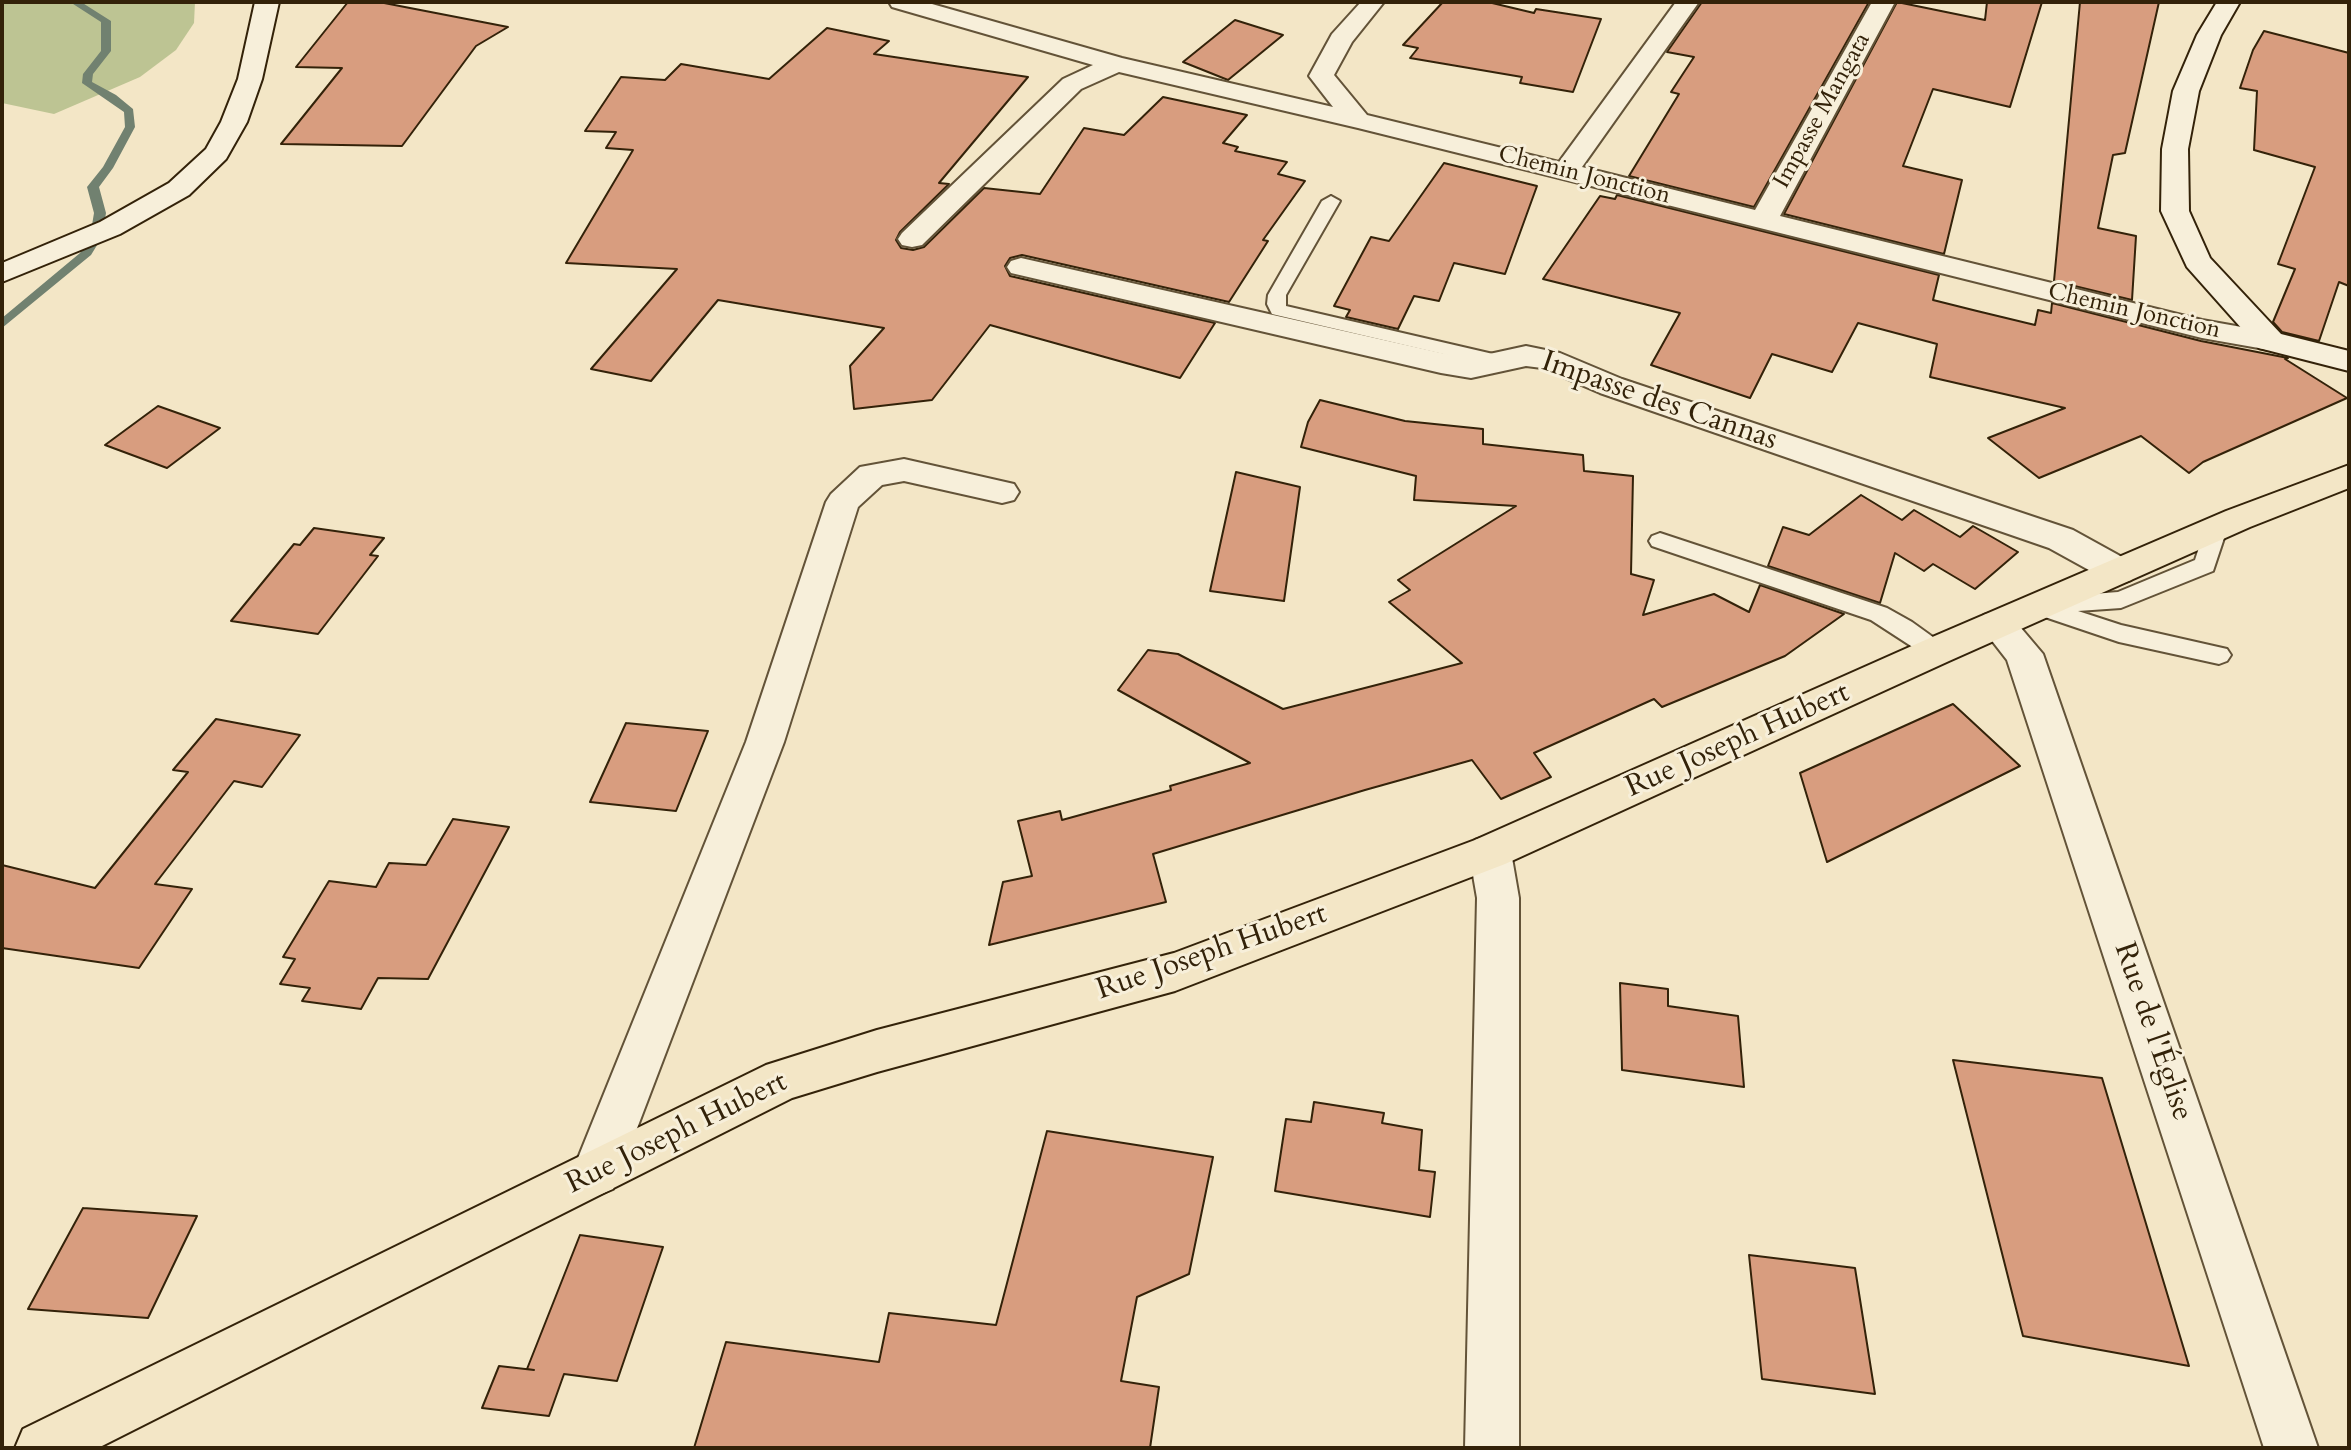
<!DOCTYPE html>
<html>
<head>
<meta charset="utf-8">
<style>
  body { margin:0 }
  #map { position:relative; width:2351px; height:1450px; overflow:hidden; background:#f3e6c6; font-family:Cardo,serif }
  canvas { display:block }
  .frame { position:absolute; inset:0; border:4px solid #332209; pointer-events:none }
</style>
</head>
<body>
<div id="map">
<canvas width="2351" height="1450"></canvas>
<div class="frame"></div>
</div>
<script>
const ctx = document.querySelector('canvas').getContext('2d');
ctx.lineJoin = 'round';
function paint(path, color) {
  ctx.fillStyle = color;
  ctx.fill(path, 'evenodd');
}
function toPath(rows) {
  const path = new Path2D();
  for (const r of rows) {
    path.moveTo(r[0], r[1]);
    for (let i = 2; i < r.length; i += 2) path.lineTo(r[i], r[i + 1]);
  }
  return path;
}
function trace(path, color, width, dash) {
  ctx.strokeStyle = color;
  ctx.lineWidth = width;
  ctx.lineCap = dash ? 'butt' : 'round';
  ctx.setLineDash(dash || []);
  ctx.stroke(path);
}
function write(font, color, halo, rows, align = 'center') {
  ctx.font = font + ' Cardo,serif';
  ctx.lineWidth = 6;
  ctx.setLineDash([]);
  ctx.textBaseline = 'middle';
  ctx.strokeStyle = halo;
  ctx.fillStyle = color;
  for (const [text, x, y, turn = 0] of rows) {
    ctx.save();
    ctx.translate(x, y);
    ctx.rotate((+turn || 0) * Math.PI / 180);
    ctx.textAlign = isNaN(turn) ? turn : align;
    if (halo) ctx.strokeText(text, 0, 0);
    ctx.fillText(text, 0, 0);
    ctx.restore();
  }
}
paint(toPath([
  [2,2,195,2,194,23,176,50,140,77,54,114,2,103]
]), '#bdc493');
paint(toPath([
  [70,2,81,2,111,21,111,51,93,74,92,82,116,95,133,109,135,127,113,168,99,187,106,213,102,237,91,255,2,328,2,318,80,253,90,237,94,213,87,187,103,167,125,127,124,112,82,83,83,74,101,51,101,22,70,2]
]), '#718170');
const building = toPath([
  [348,2,379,2,508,27,476,46,402,146,281,144,342,68,296,67,348,2],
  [1443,2,1488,2,1534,13,1536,9,1601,19,1573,92,1520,83,1522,77,1410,58,1418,48,1403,45,1443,2],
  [1702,2,1869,2,1754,207,1629,176,1679,94,1671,92,1694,57,1667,52,1702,2],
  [1897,2,1985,20,1987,2,2042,2,2010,107,1933,89,1903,166,1962,180,1944,254,1784,214,1897,2],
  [2080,2,2159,2,2125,153,2113,155,2098,228,2136,236,2132,300,2054,281,2080,2],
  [1235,20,1283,35,1228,80,1183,62,1235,20],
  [827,28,889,41,874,54,1028,77,939,183,949,184,900,232,896,240,901,248,913,250,924,247,984,188,1040,194,1084,128,1124,135,1163,97,1247,115,1223,143,1238,147,1235,151,1287,162,1278,174,1305,181,1263,240,1268,241,1229,302,1022,255,1010,258,1005,266,1010,276,1215,323,1180,378,990,325,932,400,854,409,850,366,884,328,718,300,651,381,591,369,677,269,566,263,633,150,606,148,616,132,585,131,621,77,665,80,681,64,769,79,827,28],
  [2264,31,2349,53,2349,286,2339,282,2319,341,2282,332,2273,322,2295,269,2278,264,2315,167,2254,150,2257,91,2240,88,2253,50,2264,31],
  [1444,163,1537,186,1505,274,1454,263,1439,301,1414,296,1398,329,1346,317,1350,310,1334,306,1371,237,1389,241,1444,163],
  [1617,195,1939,275,1933,300,1977,311,2035,325,2038,310,2051,313,2052,303,2201,341,2288,358,2285,359,2347,398,2203,462,2189,473,2141,436,2039,478,1988,438,2065,408,1930,377,1937,344,1858,323,1832,372,1772,354,1750,398,1651,365,1680,313,1543,279,1600,196,1615,199,1617,195],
  [1320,400,1405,421,1483,429,1483,444,1583,455,1584,471,1633,476,1631,574,1654,580,1643,615,1714,594,1749,612,1760,585,1844,614,1785,656,1662,707,1654,699,1534,753,1551,777,1501,799,1472,760,1365,790,1153,854,1166,902,989,945,1003,882,1032,876,1018,821,1060,811,1062,820,1171,790,1170,786,1250,763,1118,690,1148,650,1178,654,1283,709,1462,663,1389,602,1410,590,1398,580,1516,506,1414,500,1416,476,1301,447,1308,422,1320,400],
  [158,406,220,428,167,468,105,445,158,406],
  [1236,472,1300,487,1284,601,1210,591,1236,472],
  [1861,495,1902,520,1914,510,1960,537,1973,526,2018,552,1975,589,1933,564,1924,571,1895,553,1880,603,1768,566,1783,527,1809,535,1861,495],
  [314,528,384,538,370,555,378,556,318,634,231,621,294,544,300,545,314,528],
  [1953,704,2020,766,1827,862,1800,773,1953,704],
  [216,719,300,735,262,787,234,781,155,884,192,889,139,968,2,948,2,865,95,888,188,772,173,770,216,719],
  [626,723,708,731,676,811,590,802,626,723],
  [453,819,509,827,428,979,378,978,361,1009,302,1001,310,988,280,984,295,959,283,957,329,881,376,887,389,863,426,865,453,819],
  [1620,983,1668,989,1668,1006,1738,1016,1744,1087,1622,1070,1620,983],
  [1953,1060,2102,1078,2189,1366,2023,1336,1953,1060],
  [1314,1102,1384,1113,1382,1123,1422,1130,1419,1170,1435,1172,1430,1217,1275,1191,1286,1119,1311,1122,1314,1102],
  [1047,1131,1213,1157,1189,1274,1137,1297,1121,1381,1159,1387,1150,1448,694,1448,726,1342,879,1362,889,1313,996,1325,1047,1131],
  [83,1208,197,1216,148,1318,28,1309,83,1208],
  [580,1235,663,1247,617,1381,564,1374,549,1416,482,1408,499,1366,534,1370,527,1369,580,1235],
  [1749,1255,1855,1268,1875,1394,1762,1379,1749,1255]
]);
paint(building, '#d89d7f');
trace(building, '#332209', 2);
const lane = toPath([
  [1331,196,1340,201,1286,295,1286,306,1506,357,1509,361,1506,365,1499,367,1272,314,1267,304,1268,295,1322,201,1331,196],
  [2216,521,2224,524,2227,529,2213,571,2121,608,2078,611,2121,625,2227,649,2231,655,2227,661,2219,664,2119,642,2039,615,2036,609,2042,598,2118,592,2195,560,2205,529,2208,524,2216,521],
  [1660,533,1887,608,1912,622,1944,645,1948,651,1944,657,1936,660,1928,657,1871,620,1652,546,1649,541,1652,536,1660,533]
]);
const street = toPath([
  [889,2,925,2,1122,58,1333,107,1309,76,1332,34,1361,2,1384,2,1352,42,1334,75,1367,115,1559,162,1676,2,1699,2,1582,167,1755,210,1872,2,1895,2,1780,216,2202,320,2270,332,2281,334,2285,341,2281,348,2270,350,2202,338,1358,128,1119,72,1081,89,922,245,912,247,902,245,898,239,902,233,1063,79,1093,65,892,7,889,2],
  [1021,258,1441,353,1471,358,1526,346,1560,353,1622,379,2073,530,2131,562,2137,571,2131,580,2119,584,2107,580,2049,548,1600,393,1542,368,1526,366,1471,378,1441,373,1011,273,1007,267,1011,261,1021,258],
  [904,459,1014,484,1019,492,1014,500,1002,503,904,481,882,485,858,507,784,742,620,1173,613,1189,596,1196,579,1189,572,1173,746,742,826,502,831,494,860,467,904,459],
  [1997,611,2010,615,2043,654,2318,1448,2264,1448,2007,660,1979,624,1984,615,1997,611],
  [1490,835,1505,840,1511,852,1519,898,1519,1448,1465,1448,1477,898,1469,852,1475,840,1490,835]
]);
const secondary = toPath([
  [255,2,279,2,262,79,247,122,226,159,189,195,120,234,2,282,2,263,100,222,169,183,206,149,221,122,238,79,255,2],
  [2217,2,2240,2,2221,35,2199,91,2188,149,2189,211,2210,258,2281,334,2349,351,2349,371,2259,348,2187,267,2161,211,2162,149,2173,91,2197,35,2217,2]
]);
const primary = toPath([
  [2349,465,2349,488,2250,527,1949,661,1505,864,1175,991,877,1072,792,1098,98,1448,15,1448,23,1429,766,1065,877,1030,1174,953,1475,840,1923,641,2226,511,2349,465]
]);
trace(lane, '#635338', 4);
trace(street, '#635338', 4);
trace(secondary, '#332209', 4);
trace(primary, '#332209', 4);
paint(lane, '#f7efda');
paint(street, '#f7efda');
paint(secondary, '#f7efda');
paint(primary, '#f3e6c6');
write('24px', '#332209', '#f7efda', [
  ["Impasse Mangata",1823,111,-61],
  ["Chemin Jonction",1584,176,14],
  ["Chemin Jonction",2134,312,13]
]);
write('30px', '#332209', '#f7efda', [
  ["Impasse des Cannas",1659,402,19],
  ["Rue Joseph Hubert",1738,741,-24],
  ["Rue Joseph Hubert",1212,953,-19],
  ["Rue de l'Église",2152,1032,71],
  ["Rue Joseph Hubert",677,1134,-26]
]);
</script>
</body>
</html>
